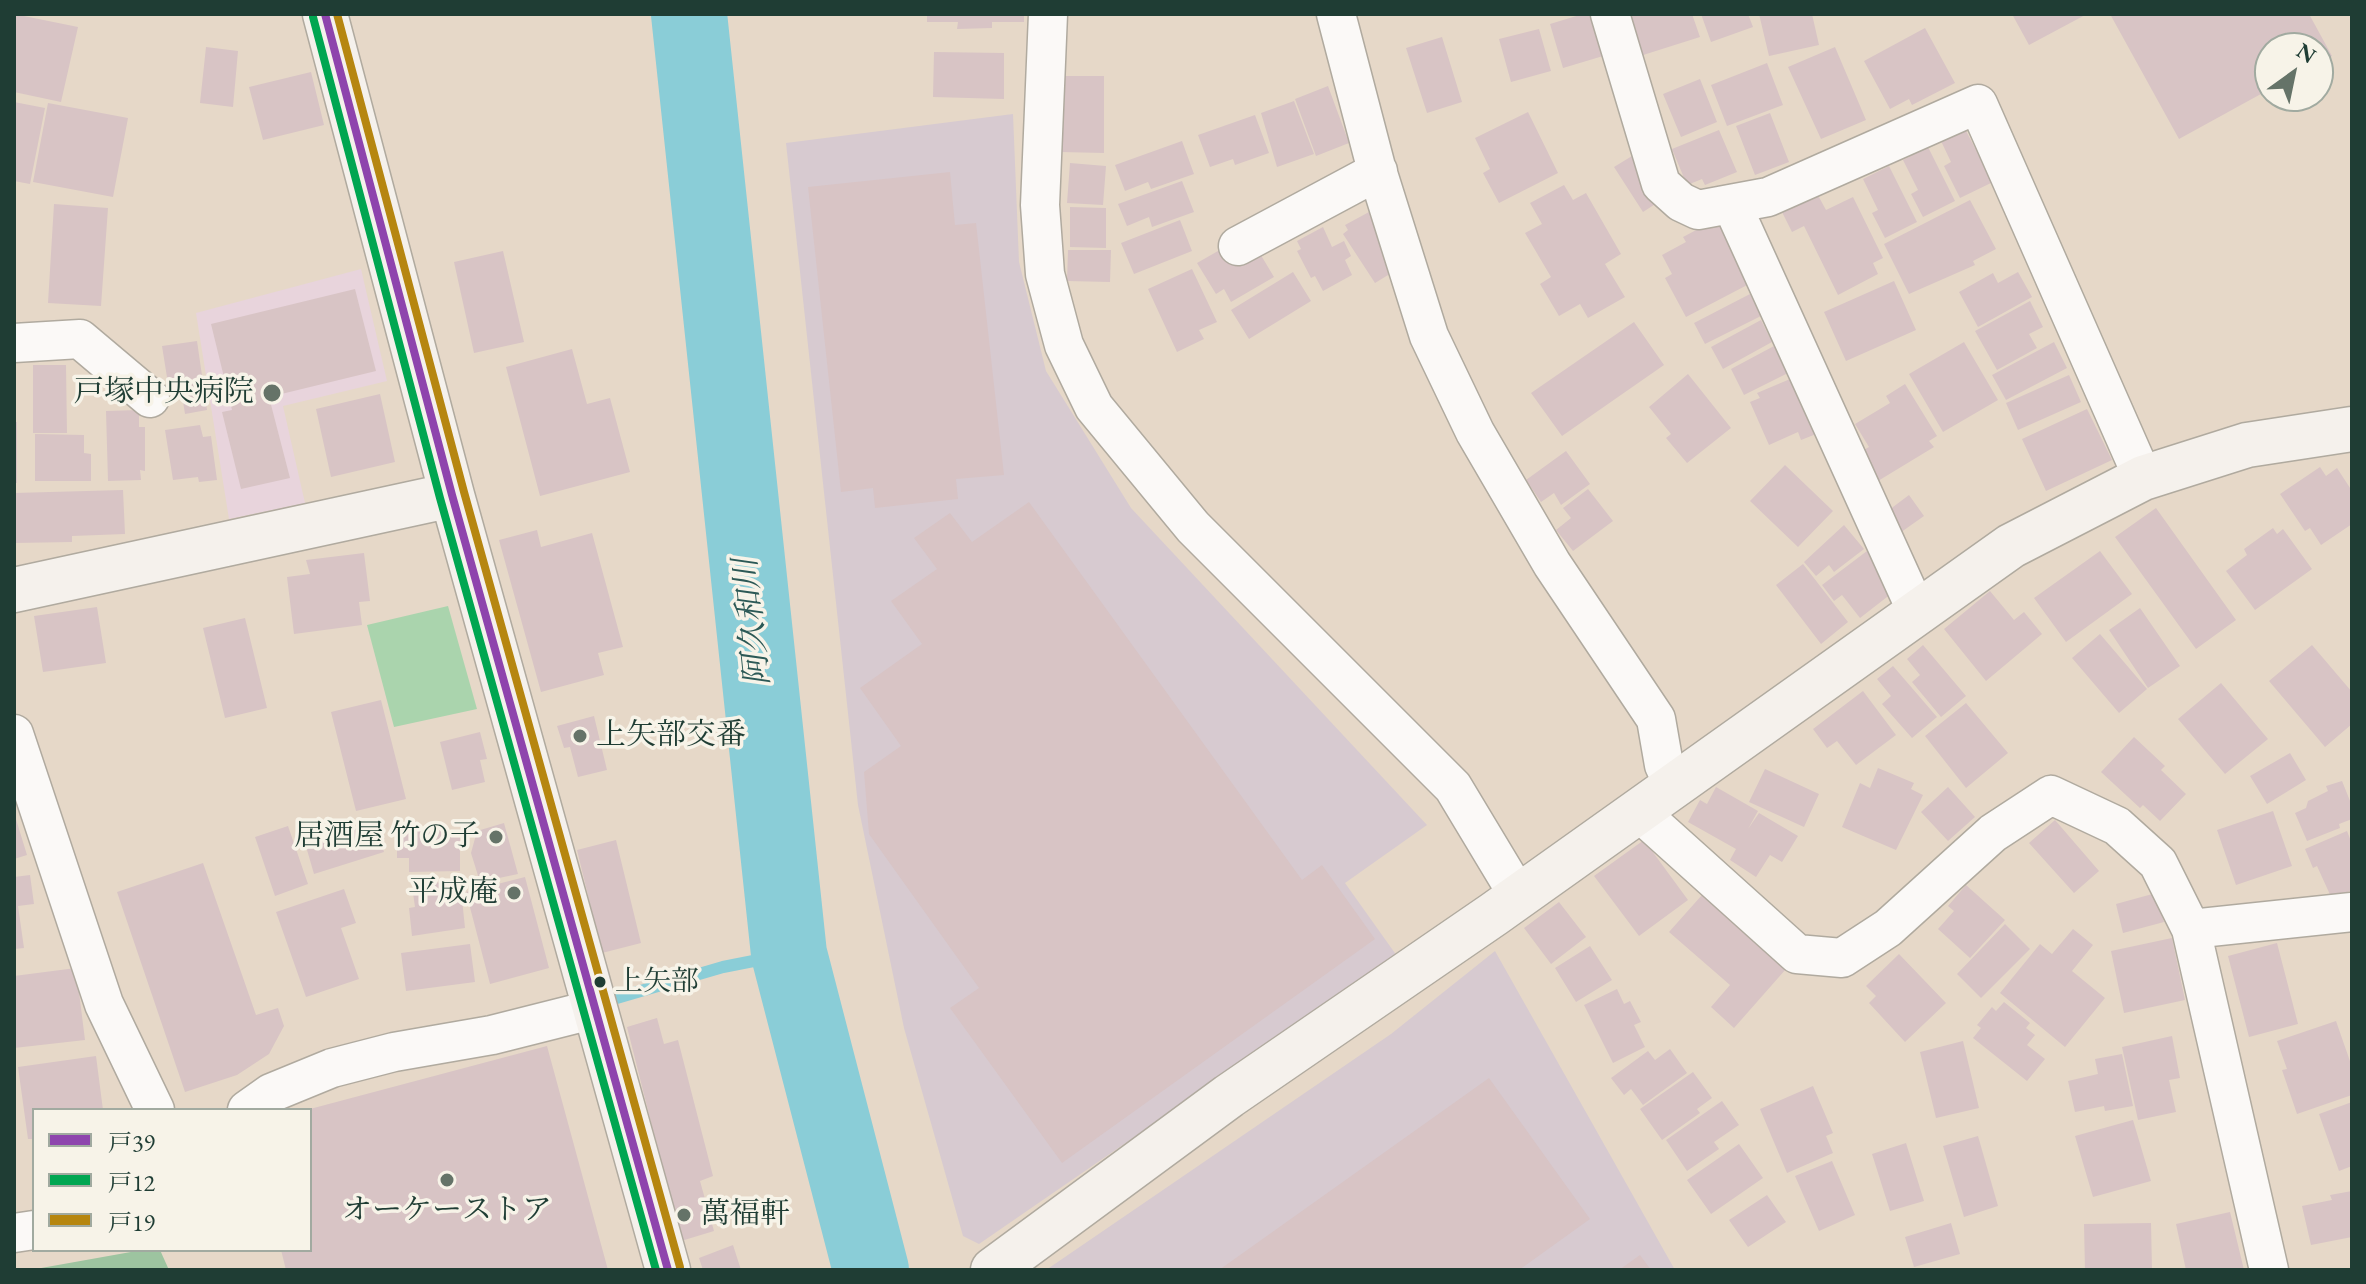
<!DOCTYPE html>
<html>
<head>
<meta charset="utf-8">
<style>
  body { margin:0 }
  #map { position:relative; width:2366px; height:1284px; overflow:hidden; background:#e6d8c8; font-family:"EB Garamond","Noto Serif JP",serif }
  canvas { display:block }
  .frame { position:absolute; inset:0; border:16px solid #1f3d34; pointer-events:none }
  .legend { position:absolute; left:32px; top:1108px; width:280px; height:144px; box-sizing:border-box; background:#f7f3e8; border:2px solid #a1aaa0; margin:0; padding:10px 14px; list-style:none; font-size:24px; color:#1f3d34 }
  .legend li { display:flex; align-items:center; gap:16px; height:40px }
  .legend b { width:40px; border:2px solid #a1aaa0 }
  .north { position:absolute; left:2254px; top:32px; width:80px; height:80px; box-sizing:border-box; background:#f7f3e8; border:2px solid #a1aaa0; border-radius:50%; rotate:33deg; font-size:22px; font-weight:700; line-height:32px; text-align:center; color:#1f3d34 }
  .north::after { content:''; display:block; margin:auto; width:28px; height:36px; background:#657368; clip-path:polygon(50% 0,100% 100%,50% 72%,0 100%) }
</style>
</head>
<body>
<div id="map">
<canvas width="2366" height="1284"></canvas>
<div class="frame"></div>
<ul class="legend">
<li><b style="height:10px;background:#8e44ad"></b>戸39</li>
<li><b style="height:10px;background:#00a651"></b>戸12</li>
<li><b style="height:10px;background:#b68610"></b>戸19</li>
</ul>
<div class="north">N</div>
</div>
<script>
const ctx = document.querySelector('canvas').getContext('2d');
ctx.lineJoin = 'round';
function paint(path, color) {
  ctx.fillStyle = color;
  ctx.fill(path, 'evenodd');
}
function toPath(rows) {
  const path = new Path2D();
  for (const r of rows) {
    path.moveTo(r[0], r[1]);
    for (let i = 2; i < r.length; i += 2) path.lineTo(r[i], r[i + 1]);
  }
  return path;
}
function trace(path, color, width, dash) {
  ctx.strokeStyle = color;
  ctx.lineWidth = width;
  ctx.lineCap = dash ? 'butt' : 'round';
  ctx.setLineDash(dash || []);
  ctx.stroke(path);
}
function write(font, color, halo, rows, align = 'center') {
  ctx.font = font + ' "EB Garamond","Noto Serif JP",serif';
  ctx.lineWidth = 7;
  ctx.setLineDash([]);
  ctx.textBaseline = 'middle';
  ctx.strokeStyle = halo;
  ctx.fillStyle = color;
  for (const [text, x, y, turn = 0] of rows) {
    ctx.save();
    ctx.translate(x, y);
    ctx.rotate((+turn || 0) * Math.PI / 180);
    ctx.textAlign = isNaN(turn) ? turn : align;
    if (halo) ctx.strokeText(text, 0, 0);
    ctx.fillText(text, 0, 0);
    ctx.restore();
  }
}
paint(toPath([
  [361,269,387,381,283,406,305,503,229,519,196,313]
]), '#e8d4dc');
paint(toPath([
  [1013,114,1019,262,1046,371,1131,508,1427,825,1345,883,1397,956,979,1244,963,1236,904,1028,858,805,786,143],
  [1495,951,1675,1270,1046,1270,1391,1034]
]), '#d7cad0');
paint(toPath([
  [448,606,477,709,394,727,367,625]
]), '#aad4ad');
paint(toPath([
  [142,1250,160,1250,169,1270,30,1270]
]), '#9dc4a0');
trace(toPath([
  [603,1002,723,967,789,954]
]), '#8acdd7', 12);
trace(toPath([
  [689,14,789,954,871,1270]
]), '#8acdd7', 76);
paint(toPath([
  [14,14,78,27,61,102,14,92],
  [927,14,1024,14,1024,22,992,22,992,28,957,29,958,22,927,22],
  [1583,14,1589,14,1603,56,1563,68,1550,24],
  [1629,14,1692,14,1700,37,1640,56],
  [1701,14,1748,14,1753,27,1711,42],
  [1759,14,1812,14,1819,45,1769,56],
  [2012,14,2087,14,2029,45],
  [2110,14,2309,14,2332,56,2318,63,2318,48,2270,48,2270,89,2179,139],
  [1925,28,1955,83,1912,105,1909,99,1890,109,1864,61],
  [1539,29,1551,71,1511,82,1499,39],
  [1442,37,1462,102,1427,113,1406,48],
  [206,47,238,51,233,107,200,103],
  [1835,47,1866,120,1821,139,1788,67],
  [934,52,1004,53,1004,99,933,97],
  [1767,63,1783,105,1727,126,1711,85],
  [311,72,324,125,263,140,249,87],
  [1061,76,1104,76,1104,153,1060,152],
  [1700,79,1717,122,1681,137,1663,94],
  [1328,86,1349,143,1316,156,1295,99],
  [1294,101,1314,154,1277,167,1261,113],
  [14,102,45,108,30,184,14,181],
  [48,103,128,118,113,197,33,182],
  [1528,112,1558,173,1499,203,1483,173,1490,169,1475,138],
  [1770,113,1789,162,1755,175,1736,126],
  [1255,115,1269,153,1235,165,1233,159,1210,167,1198,135],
  [1965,129,1993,182,1960,198,1944,166,1951,162,1941,141],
  [1719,130,1737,172,1705,185,1702,179,1687,185,1672,149],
  [1182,141,1194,174,1151,189,1148,182,1125,191,1115,165],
  [1928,147,1955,201,1923,217,1911,194,1918,190,1903,160],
  [1632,156,1660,201,1643,212,1614,167],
  [1070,163,1106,166,1103,205,1067,203],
  [1889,166,1917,222,1885,238,1872,213,1878,210,1863,179],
  [950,172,955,225,976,223,1004,475,956,479,958,499,875,508,873,488,841,492,808,187],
  [1182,181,1194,212,1152,227,1149,217,1127,226,1118,204],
  [1564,185,1573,200,1586,193,1621,254,1605,264,1625,297,1588,318,1580,304,1559,316,1540,284,1551,277,1525,233,1542,224,1530,203],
  [1814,188,1826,210,1853,197,1883,258,1873,263,1878,274,1838,295,1804,226,1792,232,1779,206],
  [1970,200,1996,249,1973,261,1975,265,1909,294,1884,244],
  [54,204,108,208,101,306,48,303],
  [1070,207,1106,208,1106,248,1070,247],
  [1369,212,1382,235,1377,238,1393,272,1375,283,1343,234,1348,230,1345,225],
  [1721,217,1751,283,1686,317,1665,278,1672,274,1662,255,1686,242,1683,237],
  [1180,220,1192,251,1134,274,1121,243],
  [1323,227,1332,247,1344,241,1351,256,1345,260,1352,275,1323,291,1315,276,1311,278,1297,251,1301,249,1297,241],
  [1225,247,1259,252,1274,277,1231,302,1224,289,1216,294,1197,263],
  [1068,250,1111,250,1110,282,1067,281],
  [503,251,524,342,474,353,454,262],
  [1192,269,1217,322,1199,330,1204,339,1177,352,1148,289],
  [1293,272,1311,301,1249,339,1231,310],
  [2018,272,2032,297,1978,327,1959,292,1993,273,1998,283],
  [1894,281,1916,330,1846,361,1824,312],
  [355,289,376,371,269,397,290,478,241,489,222,412,232,410,211,324],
  [1750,294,1761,316,1705,344,1694,323],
  [2030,301,2043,327,2029,334,2037,348,1997,370,1975,331],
  [1761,320,1772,342,1723,369,1711,347],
  [1634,322,1664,365,1562,436,1531,393],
  [197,341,207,410,185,414,182,395,170,396,162,346],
  [1964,342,1998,400,1943,432,1909,374],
  [2054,342,2067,368,2006,400,1992,375],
  [1774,346,1788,373,1744,395,1731,369],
  [572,349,587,404,610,398,630,472,540,496,506,367],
  [33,365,66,365,67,433,33,433],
  [1688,374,1731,428,1687,463,1666,438,1671,434,1649,407],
  [1802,374,1826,430,1801,440,1798,432,1769,445,1750,402,1760,398,1757,393],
  [2069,375,2081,402,2018,430,2006,403],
  [1905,384,1937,436,1929,441,1934,447,1873,484,1855,455,1869,447,1855,424,1890,403,1886,396],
  [380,394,395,462,331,477,316,409],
  [2087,409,2112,460,2046,491,2022,439],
  [139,410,139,427,145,427,145,471,140,470,141,480,108,481,106,411],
  [14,422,17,422,17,483,14,483],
  [200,425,203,437,211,436,217,480,199,482,198,477,173,480,165,430],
  [35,434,84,435,84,453,91,454,91,481,35,481],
  [1566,451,1590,484,1561,505,1554,493,1541,502,1526,480],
  [1785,465,1833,511,1798,547,1750,501],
  [2320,467,2326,476,2337,468,2352,491,2352,524,2321,545,2310,528,2305,531,2280,494],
  [1588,489,1613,521,1573,551,1556,530,1571,518,1563,508],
  [123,490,125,534,72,536,72,542,14,543,14,493],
  [1909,495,1924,516,1897,535,1885,513],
  [1029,502,1302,880,1322,865,1375,939,1062,1163,950,1008,979,988,869,834,864,772,901,746,860,688,922,644,891,601,937,569,914,538,950,513,972,542],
  [2156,508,2236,620,2196,649,2115,537],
  [1844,525,1864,549,1834,572,1829,565,1816,576,1804,562],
  [2273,528,2277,534,2283,529,2312,569,2255,610,2226,571,2247,555,2244,549],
  [537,530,541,547,592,533,623,647,598,653,604,675,541,692,499,540],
  [1867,551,1896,590,1860,618,1842,595,1834,601,1822,585],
  [2100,551,2132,594,2066,642,2034,598],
  [364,553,370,601,359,602,362,625,294,634,287,577,310,574,306,560],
  [1803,564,1848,622,1821,644,1776,585],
  [1990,591,2014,620,2024,612,2042,634,1986,681,1944,629],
  [97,607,106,663,43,672,34,616],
  [2140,608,2180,666,2148,688,2109,630],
  [245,618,267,708,225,718,203,628],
  [2100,634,2147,689,2119,713,2072,658],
  [1923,645,1966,696,1941,717,1912,682,1920,675,1907,659],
  [2312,645,2352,692,2352,724,2325,747,2269,681],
  [1893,666,1937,717,1912,738,1882,704,1891,696,1877,679],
  [2221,683,2268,739,2225,774,2178,719],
  [1863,691,1896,735,1856,765,1837,741,1827,748,1813,729],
  [381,700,406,799,356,811,331,712],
  [1966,703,2008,753,1966,788,1925,736],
  [594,716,607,770,578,777,570,747,564,748,557,726],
  [480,732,487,759,480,760,485,782,452,790,440,742],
  [2134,737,2165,766,2161,770,2186,794,2160,821,2143,805,2140,808,2101,772],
  [2290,753,2306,780,2267,804,2250,776],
  [1878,768,1914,783,1911,789,1923,795,1896,850,1842,827,1860,783,1870,788],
  [1765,769,1819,794,1804,827,1749,802],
  [2342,781,2352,806,2352,819,2339,824,2340,828,2307,841,2295,813,2306,808,2308,801,2328,791,2326,786],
  [1716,787,1758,811,1748,829,1759,813,1798,836,1782,862,1770,855,1756,877,1730,860,1736,849,1688,822,1700,800,1707,804],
  [1948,787,1975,817,1948,841,1921,812],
  [2273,811,2292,866,2236,885,2217,830],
  [15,816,27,855,14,859,14,817],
  [2055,820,2099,871,2074,893,2029,843],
  [504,823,518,874,480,882,471,853,477,831],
  [288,826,308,884,275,896,255,837],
  [360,827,361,834,377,829,384,852,314,874,305,843],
  [445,828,445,837,460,836,460,871,409,872,409,858,397,858,397,829],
  [2347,831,2352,844,2352,890,2332,899,2317,866,2313,868,2305,849],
  [616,840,641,943,602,953,577,850],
  [1644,840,1688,900,1639,936,1594,876],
  [203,863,256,1015,278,1008,284,1026,269,1054,237,1075,185,1092,117,892],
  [30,875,34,904,18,906,24,948,14,949,14,877],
  [525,877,549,968,490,984,466,892],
  [450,881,453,900,462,899,465,928,412,936,409,908,415,907,413,893,423,892,421,885],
  [1966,885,2005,920,1970,958,1938,929,1954,911,1948,906],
  [344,889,356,923,341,928,359,979,306,997,276,912],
  [2156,893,2164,922,2123,933,2116,904],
  [1702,895,1786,969,1734,1028,1711,1007,1730,985,1669,932],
  [1559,902,1586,937,1551,964,1524,928],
  [2005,924,2030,949,1981,998,1957,974],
  [2073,929,2093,945,2072,971,2105,998,2065,1047,2000,993,2040,944,2052,954],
  [2172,938,2185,1000,2124,1013,2111,951],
  [2277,943,2298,1024,2249,1037,2228,956],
  [470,944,475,982,406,991,401,953],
  [1590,946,1612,980,1576,1002,1555,968],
  [1899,954,1946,1003,1905,1042,1869,1003,1876,996,1866,986],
  [76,968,85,1040,14,1048,14,976],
  [1617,989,1624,1004,1630,1001,1641,1022,1634,1025,1645,1047,1613,1063,1584,1005],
  [2004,1002,2030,1023,2026,1028,2035,1035,2027,1045,2045,1059,2027,1081,1973,1038,1981,1028,1977,1025,1992,1007,1996,1011],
  [657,1018,664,1044,678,1040,713,1176,700,1181,714,1231,681,1241,627,1027],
  [2336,1021,2352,1067,2352,1095,2297,1114,2282,1070,2287,1069,2277,1041],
  [2172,1036,2180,1078,2169,1080,2176,1112,2138,1120,2122,1047],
  [1963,1041,1979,1108,1936,1118,1920,1052],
  [547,1046,608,1270,286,1270,281,1250,310,1250,310,1109],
  [1670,1049,1687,1073,1643,1105,1631,1089,1624,1095,1611,1078,1648,1051,1655,1060],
  [2122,1054,2133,1106,2105,1111,2104,1106,2075,1112,2068,1081,2098,1074,2095,1059],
  [96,1056,103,1110,34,1110,34,1139,28,1139,18,1067],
  [1693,1072,1712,1098,1697,1109,1700,1113,1662,1140,1640,1109],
  [1489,1078,1590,1219,1519,1270,1219,1270],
  [1813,1086,1833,1133,1826,1136,1833,1153,1787,1173,1760,1109],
  [1722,1101,1739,1125,1714,1142,1719,1149,1687,1171,1666,1140],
  [2352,1102,2352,1166,2339,1171,2319,1114],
  [2133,1120,2151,1181,2093,1197,2075,1136],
  [1978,1136,1998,1206,1964,1217,1943,1146],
  [1906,1143,1924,1201,1890,1211,1872,1154],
  [1739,1144,1763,1178,1711,1214,1687,1180],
  [1832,1161,1855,1215,1819,1231,1795,1176],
  [2352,1191,2352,1237,2311,1245,2302,1206,2332,1200,2330,1195],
  [1767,1195,1786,1222,1748,1247,1729,1220],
  [2230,1212,2244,1270,2186,1270,2176,1224],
  [1951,1223,1960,1254,1914,1267,1905,1237],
  [2151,1223,2152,1270,2085,1270,2084,1224],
  [733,1245,741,1270,703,1270,699,1258],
  [1640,1255,1651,1270,1619,1270]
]), '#d8c4c5');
const street = toPath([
  [1048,14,1040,205,1045,274,1064,345,1094,407,1193,527,1453,787,1518,895],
  [1336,14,1376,167,1429,336,1475,432,1552,564,1656,719,1664,765,1674,786],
  [1610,14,1661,184,1681,202,1698,210,1768,197,1978,104,2143,478],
  [1732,205,1917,612],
  [1238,246,1378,171],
  [14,343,80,339,150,398],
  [14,734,104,1004,155,1110],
  [1638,811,1797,954,1842,958,1888,928,1993,833,2051,795,2117,826,2158,863,2191,929,2269,1270],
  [2191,929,2352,912],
  [247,1110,271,1093,332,1068,394,1052,492,1035,595,1009],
  [14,1233,34,1230]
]);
const secondary = toPath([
  [325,14,452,495,668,1270],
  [14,590,452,495],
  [993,1270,1229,1096,1494,914,2011,546,2143,478,2247,445,2352,429]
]);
trace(street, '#b0aa9f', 41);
trace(secondary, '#b0aa9f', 47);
trace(street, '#fbf9f7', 38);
trace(secondary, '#f5f1ec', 44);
trace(toPath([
  [325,14,452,495,668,1270]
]), '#8e44ad', 8);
trace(toPath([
  [313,17,440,498,656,1270]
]), '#00a651', 8);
trace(toPath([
  [337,14,464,492,680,1267]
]), '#b68610', 8);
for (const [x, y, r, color] of [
  [272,393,10,"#657368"],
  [580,736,8,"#657368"],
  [496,837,8,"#657368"],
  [514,893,8,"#657368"],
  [600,982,7,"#1f3d34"],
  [447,1180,8,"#657368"],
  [684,1215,8,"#657368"]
]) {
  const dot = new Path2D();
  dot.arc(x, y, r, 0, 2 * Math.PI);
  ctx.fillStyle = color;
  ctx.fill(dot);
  trace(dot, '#f7f3e8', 3);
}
write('28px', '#1f3d34', '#f7f3e8', [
  ["上矢部",615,982]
], 'left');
write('30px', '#1f3d34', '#f7f3e8', [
  ["戸塚中央病院",254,393],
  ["上矢部交番",596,736,"left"],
  ["居酒屋 竹の子",480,837],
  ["平成庵",498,893],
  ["オーケーストア",447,1211,"center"],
  ["萬福軒",700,1215,"left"]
], 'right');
write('italic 32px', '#2c5956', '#f7f3e8', [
  ["阿久和川",753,622,-96]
]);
</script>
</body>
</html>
